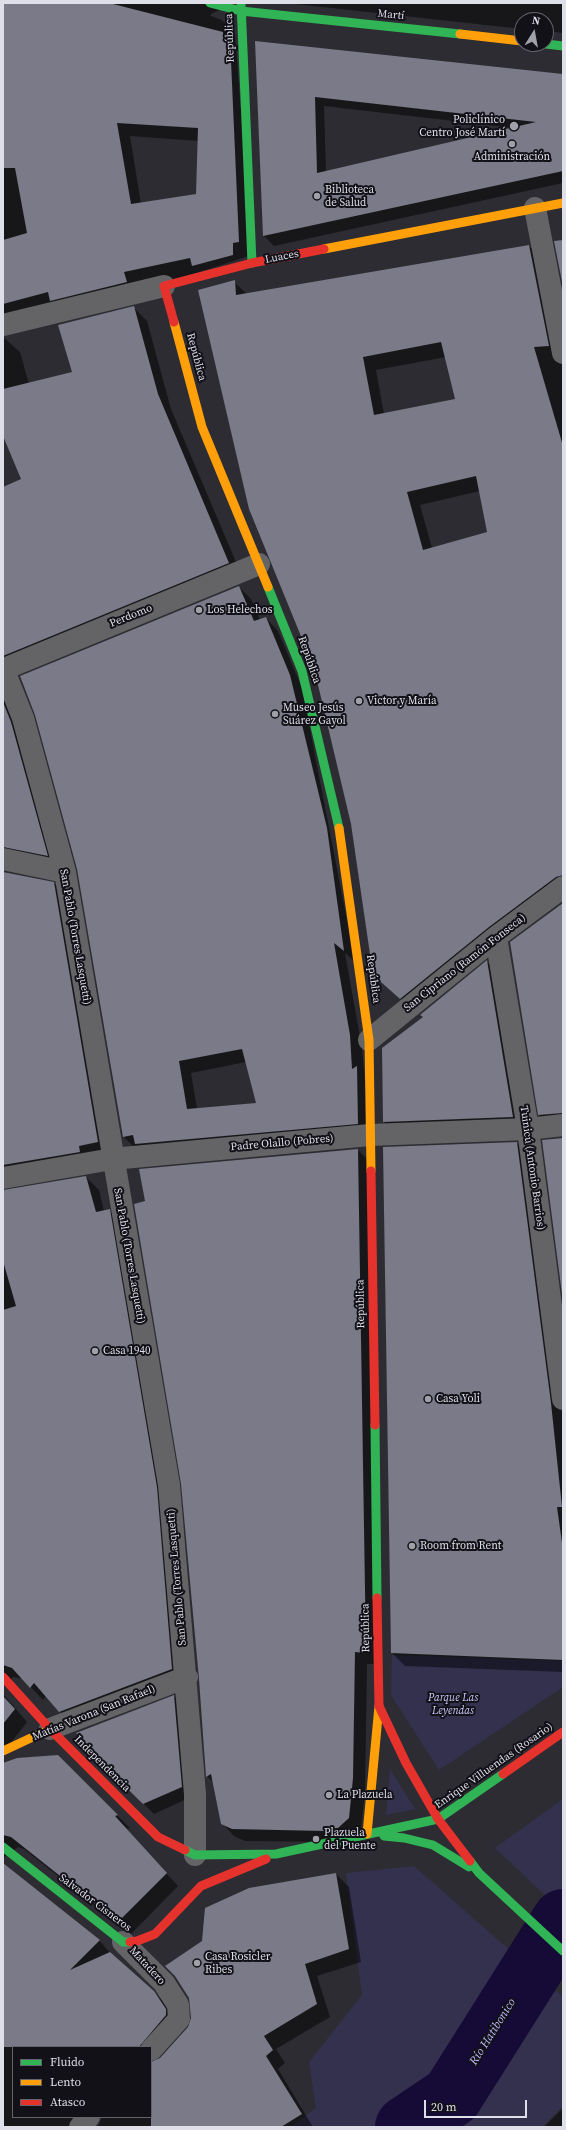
<!DOCTYPE html>
<html>
<head>
<meta charset="utf-8">
<style>
  body { margin:0 }
  #map { position:relative; width:566px; height:2130px; overflow:hidden; background:#2c2c32; font-family:"Source Serif 4",serif }
  canvas { display:block }
  .frame { position:absolute; inset:0; border:4px solid #dfdfe9; pointer-events:none }
  .legend { position:absolute; left:12px; top:2046px; width:140px; height:72px; box-sizing:border-box; background:#121118; border:1px solid #64636c; margin:0; padding:5px 7px; list-style:none; font-size:12px; color:#dfdfe9 }
  .legend li { display:flex; align-items:center; gap:8px; height:20px }
  .legend b { width:20px; border:1px solid #64636c }
  .north { position:absolute; left:514px; top:12px; width:40px; height:40px; box-sizing:border-box; background:#121118; border:1px solid #64636c; border-radius:50%; rotate:11deg; font-size:11px; font-weight:700; line-height:16px; text-align:center; color:#dfdfe9 }
  .north::after { content:''; display:block; margin:auto; width:14px; height:18px; background:#a0a0a9; clip-path:polygon(50% 0,100% 100%,50% 72%,0 100%) }
  .scale { position:absolute; left:424px; top:2100px; width:103px; height:18px; box-sizing:border-box; border:2px solid #dfdfe9; border-top:0; padding-left:5px; font-size:12px; line-height:14px; white-space:nowrap; color:#dfdfe9; -webkit-text-stroke:3px #121118; paint-order:stroke }
</style>
</head>
<body>
<div id="map">
<canvas width="566" height="2130"></canvas>
<div class="frame"></div>
<ul class="legend">
<li><b style="height:5px;background:#30b455"></b>Fluido</li>
<li><b style="height:5px;background:#ff9f0a"></b>Lento</li>
<li><b style="height:5px;background:#e5322d"></b>Atasco</li>
</ul>
<div class="north">N</div>
<div class="scale">20 m</div>
</div>
<script>
const ctx = document.querySelector('canvas').getContext('2d');
ctx.lineJoin = 'round';
function paint(path, color) {
  ctx.fillStyle = color;
  ctx.fill(path, 'evenodd');
}
function toPath(rows) {
  const path = new Path2D();
  for (const r of rows) {
    path.moveTo(r[0], r[1]);
    for (let i = 2; i < r.length; i += 2) path.lineTo(r[i], r[i + 1]);
  }
  return path;
}
function trace(path, color, width, dash) {
  ctx.strokeStyle = color;
  ctx.lineWidth = width;
  ctx.lineCap = dash ? 'butt' : 'round';
  ctx.setLineDash(dash || []);
  ctx.stroke(path);
}
function write(font, color, halo, rows, align = 'center') {
  ctx.font = font + ' "Source Serif 4",serif';
  ctx.lineWidth = 4;
  ctx.setLineDash([]);
  ctx.textBaseline = 'middle';
  ctx.strokeStyle = halo;
  ctx.fillStyle = color;
  for (const [text, x, y, turn = 0] of rows) {
    ctx.save();
    ctx.translate(x, y);
    ctx.rotate((+turn || 0) * Math.PI / 180);
    ctx.textAlign = isNaN(turn) ? turn : align;
    if (halo) ctx.strokeText(text, 0, 0);
    ctx.fillText(text, 0, 0);
    ctx.restore();
  }
}
paint(toPath([
  [392,1655,563,1661,563,1687,439,1770,391,1695],
  [390,1769,415,1809,386,1815],
  [563,1799,563,1912,495,1848],
  [414,1866,563,1997,563,2106,542,2127,290,2127,316,2108,309,2062,362,1995,346,1873]
]), '#34314f');
paint(toPath([
  [3,3,234,3,211,14,211,16,222,20,235,34,252,255,4,335,4,338,20,352,29,384,73,373,133,307,147,321,171,409,242,576,12,670,60,868,3,856,3,488,22,480,3,435],
  [130,136,199,141,197,194,141,204],
  [286,3,563,3,563,33,546,31,546,20,522,20,522,29],
  [256,42,563,75,563,183,274,246,264,236],
  [324,106,514,128,326,172],
  [529,246,543,260,563,366,563,895,414,1011,373,975,352,824,315,668,250,508,234,282,247,294],
  [446,357,456,400,384,414,376,370],
  [480,491,488,532,432,548,420,505],
  [239,587,251,599,260,620,266,618,278,631,302,688,355,962,345,953,362,1048,370,1135,136,1149,124,1137],
  [246,1062,257,1104,197,1109,191,1073],
  [54,883,67,896,110,1155,4,1186,3,1191,86,1177,99,1190,104,1211,109,1210,122,1223,169,1500,184,1682,72,1725,46,1696,43,1700,23,1679,13,1677,4,1686,3,1694,27,1722,3,1753,3,890],
  [563,904,563,1128,553,1128,539,1115],
  [487,962,497,971,523,1127,394,1132,384,1122],
  [517,1143,530,1156,563,1410,563,1672,405,1666,392,1653],
  [358,1150,370,1162,377,1664,367,1664,365,1791,361,1830,338,1842,245,1841,234,1836,222,1823,214,1783,207,1776],
  [174,1696,184,1706,191,1797,154,1814,92,1752],
  [58,1756,130,1828,126,1829,178,1886,131,1934,24,1849,18,1847,3,1858,4,1865,99,1940,111,1954,167,2005,178,2023,151,2060,151,2063,156,2063,336,1874,349,1887,361,1962,317,1976,330,2017,276,2049,285,2063,278,2069,313,2127,98,2127,102,2117,99,2117,87,2127,3,2127,3,1764],
  [13,2047,151,2047,151,2117,13,2117],
  [563,2108,563,2127,544,2127]
]), '#0007');
trace(toPath([
  [406,2127,452,2096,563,1920]
]), '#160b37', 62);
paint(toPath([
  [3,3,109,3,223,32,223,37,230,38,239,242,233,243,233,255,192,266,190,258,124,272,127,282,50,301,48,292,3,304,3,240,27,233,15,168,3,168],
  [117,123,198,128,196,194,131,204],
  [255,41,563,74,563,171,263,236],
  [315,97,536,122,317,173],
  [563,240,563,287,554,241],
  [529,245,549,346,534,347,563,446,563,875,556,877,489,927,400,999,373,975,351,824,314,668,249,509,198,290,235,280,236,295],
  [441,342,455,399,374,415,363,357],
  [476,476,487,532,423,550,407,492],
  [134,306,158,394,229,563,3,656,3,487,21,479,3,436,3,389,72,372,58,325],
  [239,586,254,621,266,617,290,675,327,828,344,951,334,943,350,1035,352,1069,357,1066,358,1124,135,1144,133,1135,123,1137,77,869,35,715,20,676],
  [242,1049,256,1103,187,1109,179,1061],
  [3,702,11,722,48,856,3,847],
  [3,872,54,882,98,1142,79,1146,80,1152,3,1165],
  [563,903,563,1113,538,1115,510,942],
  [487,960,513,1117,383,1122,382,1048,423,1017,420,1015],
  [563,1138,563,1302,542,1140],
  [517,1142,551,1403,562,1507,557,1507,563,1550,563,1660,391,1653,383,1147],
  [358,1149,366,1653,355,1652,353,1778,349,1818,338,1828,325,1831,232,1829,221,1824,211,1774,206,1777,199,1679,181,1484,134,1204,145,1201,139,1169],
  [86,1176,96,1212,110,1209,157,1487,172,1669,59,1712,34,1683,30,1688,12,1668,3,1665,3,1310,16,1306,3,1261,3,1190],
  [174,1695,182,1787,143,1804,91,1753,76,1733],
  [3,1696,15,1709,3,1724],
  [58,1755,118,1815,115,1816,167,1873,118,1922,11,1837,3,1835,3,1763,17,1758],
  [3,1863,100,1940,70,1970,110,1952,154,1991,166,2009,166,2015,139,2047,3,2047],
  [336,1873,349,1949,305,1964,317,2004,264,2036,273,2050,266,2056,302,2114,281,2127,151,2127,151,2062,160,2058,188,2027,191,2018,189,1998,175,1976,165,1966,202,1941,205,1908,249,1888]
]), '#7a7a88');
trace(toPath([
  [535,208,563,353],
  [3,325,164,286],
  [3,668,23,718,65,872,169,1485,195,1794,195,1855],
  [4,669,259,564],
  [3,859,65,872],
  [496,937,528,1129,563,1399],
  [369,1040,496,937,563,887],
  [3,1178,112,1159,370,1135,528,1129,563,1125],
  [50,1729,187,1677],
  [123,1942,164,1983,178,2005,179,2019,151,2050],
  [80,2127,89,2117]
]), '#646467', 22);
trace(toPath([
  [210,3,241,11,460,34],
  [241,3,252,263],
  [546,44,563,46],
  [268,587,302,671,339,828],
  [375,1425,377,1598],
  [384,1836,404,1838,433,1845,469,1867],
  [3,1847,123,1942,130,1942],
  [185,1850,195,1855,276,1854,438,1819,503,1774],
  [470,1861,479,1873,563,1951]
]), '#30b455', 9);
trace(toPath([
  [460,34,522,41],
  [324,249,563,203],
  [174,322,202,427,268,587],
  [339,828,369,1040,371,1171],
  [3,1751,50,1729],
  [367,1834,379,1706]
]), '#ff9f0a', 9);
trace(toPath([
  [174,322,164,286,252,263,324,249],
  [371,1171,375,1425],
  [377,1598,379,1706,406,1763,438,1819,470,1861],
  [3,1677,50,1729,158,1837,185,1850],
  [503,1774,563,1732],
  [130,1942,137,1941,155,1934,201,1886,266,1859]
]), '#e5322d', 9);
for (const [x, y, r, color] of [
  [514,126,5,"#a0a0a9"],
  [512,144,4,"#a0a0a9"],
  [317,196,4,"#a0a0a9"],
  [199,610,4,"#a0a0a9"],
  [359,701,4,"#a0a0a9"],
  [275,714,4,"#a0a0a9"],
  [95,1351,4,"#a0a0a9"],
  [428,1399,4,"#a0a0a9"],
  [412,1546,4,"#a0a0a9"],
  [329,1795,4,"#a0a0a9"],
  [316,1839,4,"#a0a0a9"],
  [197,1963,4,"#a0a0a9"]
]) {
  const dot = new Path2D();
  dot.arc(x, y, r, 0, 2 * Math.PI);
  ctx.fillStyle = color;
  ctx.fill(dot);
  trace(dot, '#121118', 1.5);
}
write('11px', '#dfdfe9', '#121118', [
  ["Martí",391,15,6],
  ["República",230,38,-92],
  ["Luaces",282,257,-11],
  ["República",196,357,75],
  ["Perdomo",131,616,-22],
  ["República",309,660,71],
  ["San Pablo (Torres Lasquetti)",75,937,80],
  ["San Cipriano (Ramón Fonseca)",465,963,-38],
  ["República",373,979,82],
  ["Padre Olallo (Pobres)",282,1143,-5],
  ["Tuinicú (Antonio Barrios)",532,1168,82],
  ["San Pablo (Torres Lasquetti)",129,1256,80],
  ["República",361,1304,-91],
  ["San Pablo (Torres Lasquetti)",177,1577,-95],
  ["República",366,1628,-91],
  ["Matías Varona (San Rafael)",94,1713,-22],
  ["Independencia",102,1764,45],
  ["Enrique Villuendas (Rosario)",494,1766,-35],
  ["Salvador Cisneros",95,1903,37],
  ["Matadero",147,1966,47]
]);
write('11px', '#dfdfe9', '#121118', [
  ["Policlínico",505,120,"right"],
  ["Centro José Martí",505,133,"right"],
  ["Administración",512,157,"center"],
  ["Biblioteca",325,190],
  ["de Salud",325,203],
  ["Los Helechos",207,610],
  ["Victor y María",367,701],
  ["Museo Jesús",283,708],
  ["Suárez Gayol",283,721],
  ["Casa 1940",103,1351],
  ["Casa Yoli",436,1399],
  ["Room from Rent",420,1546],
  ["La Plazuela",337,1795],
  ["Plazuela",324,1833],
  ["del Puente",324,1846],
  ["Casa Rosicler",205,1957],
  ["Ribes",205,1970]
], 'left');
write('italic 11px', '#cac8fa', '#121118', [
  ["Parque Las",453,1698],
  ["Leyendas",453,1711]
]);
write('italic 12px', '#bcb9fa', '#121118', [
  ["Río Hatibonico",493,2032,-58]
]);
</script>
</body>
</html>
